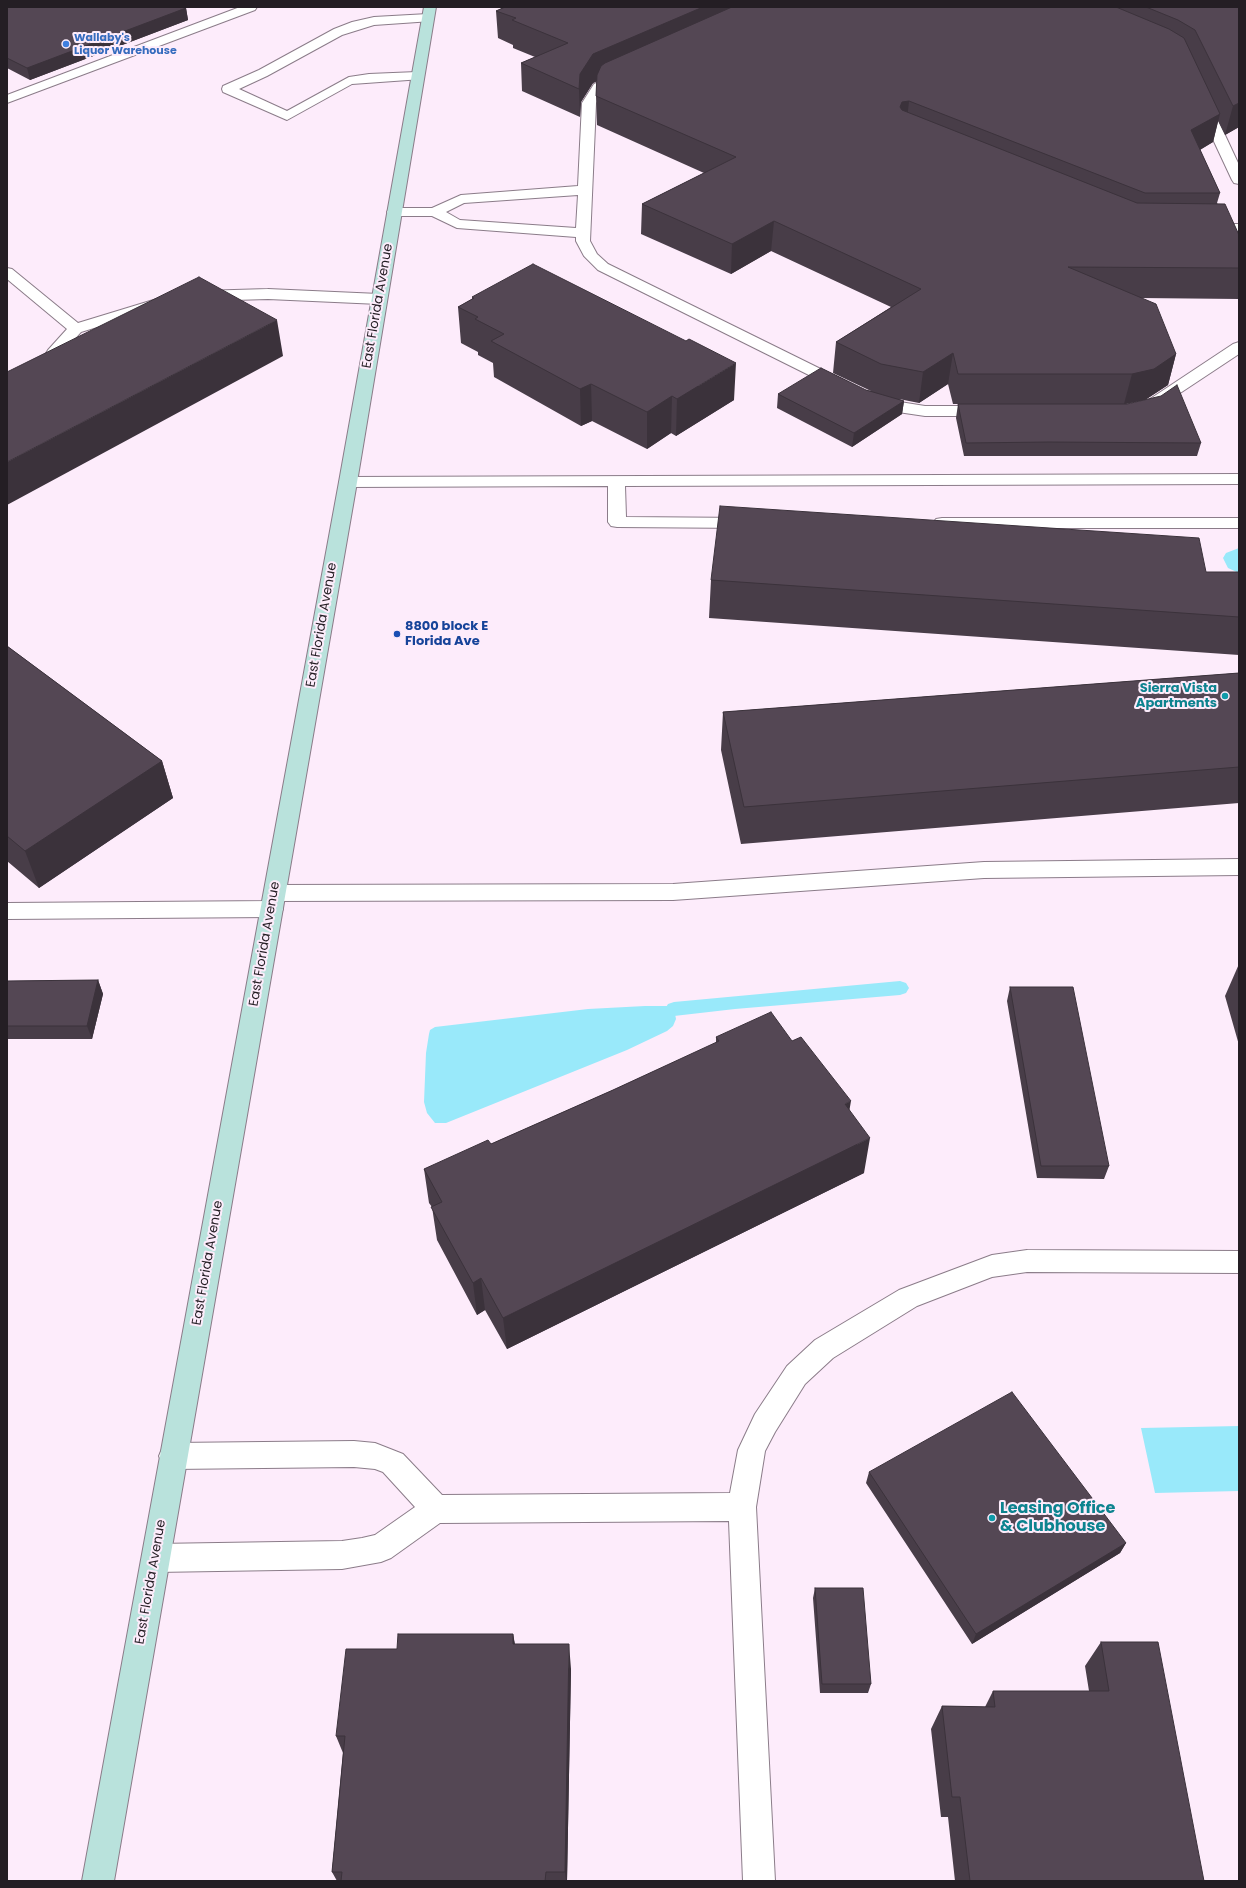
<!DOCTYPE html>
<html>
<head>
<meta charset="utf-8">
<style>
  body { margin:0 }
  #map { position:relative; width:1246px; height:1888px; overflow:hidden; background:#fdecfb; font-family:Poppins,sans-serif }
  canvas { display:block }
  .frame { position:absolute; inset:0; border:8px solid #241e24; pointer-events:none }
</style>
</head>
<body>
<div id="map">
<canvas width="1246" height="1888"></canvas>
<div class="frame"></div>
</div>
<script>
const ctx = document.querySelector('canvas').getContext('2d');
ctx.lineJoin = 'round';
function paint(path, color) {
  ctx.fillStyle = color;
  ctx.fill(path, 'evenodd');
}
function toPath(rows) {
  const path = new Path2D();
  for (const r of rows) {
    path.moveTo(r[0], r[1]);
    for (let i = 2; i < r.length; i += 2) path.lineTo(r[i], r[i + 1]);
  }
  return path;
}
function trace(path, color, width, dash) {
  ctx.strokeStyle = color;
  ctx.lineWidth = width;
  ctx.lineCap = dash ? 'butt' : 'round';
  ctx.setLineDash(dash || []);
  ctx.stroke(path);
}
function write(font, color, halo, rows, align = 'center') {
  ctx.font = font + ' Poppins,sans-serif';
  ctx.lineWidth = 4;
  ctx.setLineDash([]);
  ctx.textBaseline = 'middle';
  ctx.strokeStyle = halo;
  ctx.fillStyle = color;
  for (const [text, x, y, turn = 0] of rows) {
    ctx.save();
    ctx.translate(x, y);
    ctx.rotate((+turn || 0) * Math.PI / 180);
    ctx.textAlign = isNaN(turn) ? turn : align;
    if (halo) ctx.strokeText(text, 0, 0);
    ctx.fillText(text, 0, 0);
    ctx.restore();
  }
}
paint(toPath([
  [1239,548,1239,573,1228,568,1223,558,1226,553],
  [645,1006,667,1006,674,1009,676,1019,673,1026,667,1031,627,1050,446,1123,435,1123,427,1113,424,1102,426,1053,429,1034,430,1030,435,1027,588,1009],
  [1239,1426,1239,1491,1155,1493,1141,1428]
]), '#99e9fa');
paint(toPath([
  [900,981,906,983,909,988,906,993,900,995,735,1009,674,1016,668,1014,665,1009,668,1004,674,1002,900,981]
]), '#99e9fa');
const lane = toPath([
  [240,7,257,7,255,10,7,103,7,95,240,7],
  [428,14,434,18,432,21,374,25,342,35,267,76,239,89,287,111,349,77,369,74,417,72,422,73,423,76,422,79,352,84,287,120,223,92,222,89,223,86,259,70,334,29,352,22,374,17,428,14],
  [622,72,627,73,628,76,627,79,604,90,596,103,590,241,597,254,608,264,847,382,849,385,847,388,841,390,835,388,598,270,584,256,576,241,576,237,457,228,432,216,394,216,389,215,387,212,389,209,394,208,432,208,461,195,578,186,582,103,594,84,622,72],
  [578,195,576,228,460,220,446,212,464,203,578,195],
  [1203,99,1208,100,1210,103,1239,165,1239,184,1234,183,1232,180,1196,103,1198,100,1203,99],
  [1206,224,1239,224,1239,232,1201,231,1199,228,1201,225,1206,224],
  [7,268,12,269,78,323,160,298,165,300,168,303,165,306,81,332,60,355,46,379,24,393,7,398,7,388,12,387,34,373,48,350,67,329,7,279,7,268],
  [268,289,379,294,384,296,387,299,384,302,379,304,268,299,200,301,195,299,192,296,195,293,200,291,268,289],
  [1239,342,1239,354,1159,407,1153,409,1147,407,1145,404,1147,401,1233,344,1239,342],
  [874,395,900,402,925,406,986,406,992,408,994,411,992,414,986,416,925,416,898,412,868,403,866,400,868,397,874,395],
  [1239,474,1239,484,625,486,626,517,748,518,754,519,757,523,754,527,748,528,617,527,611,526,608,522,608,486,348,487,342,486,339,482,342,478,348,477,1239,474],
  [942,518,1239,518,1239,528,942,528,936,527,933,523,936,519,942,518],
  [1239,859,1239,875,984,878,673,900,275,901,267,899,264,893,267,887,275,885,673,884,984,862,1239,859],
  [272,901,280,903,283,909,280,915,272,917,7,919,7,903,272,901],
  [1027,1250,1239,1251,1239,1273,1027,1272,992,1277,917,1306,833,1358,805,1384,775,1432,765,1451,756,1507,775,1881,743,1881,729,1521,440,1523,391,1558,381,1562,342,1569,156,1572,146,1568,142,1558,146,1548,156,1544,342,1541,362,1538,375,1535,415,1507,383,1472,375,1469,354,1467,173,1469,163,1465,159,1456,163,1447,173,1443,354,1441,375,1443,403,1454,442,1495,730,1493,738,1450,755,1414,787,1366,815,1340,899,1290,992,1255,1027,1250]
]);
const secondary = toPath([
  [424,7,436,7,357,482,114,1881,82,1881,339,482,424,7]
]);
trace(lane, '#8b7c89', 2);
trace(secondary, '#8b7c89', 2);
paint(lane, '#fff');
paint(secondary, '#b9e2dc');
paint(toPath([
  [7,7,186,8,188,20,30,80,7,68],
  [505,7,1239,7,1239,127,1225,135,1218,121,1213,142,1200,150,1220,193,1217,203,1239,235,1239,299,1140,298,1176,354,1168,385,1145,400,1126,404,1201,443,1197,456,964,456,956,418,958,404,953,404,948,384,919,403,899,399,904,401,902,414,852,447,777,408,778,394,866,390,871,391,833,373,836,342,891,307,771,251,731,274,641,234,642,204,704,173,597,125,596,96,597,81,593,83,581,102,580,117,522,91,521,63,535,57,513,48,513,45,498,38,496,11],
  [472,297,734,400,676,436,671,433,647,449,592,421,581,426,494,377,493,363,478,355,478,352,461,343,458,307,472,299],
  [1206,572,1239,572,1239,655,709,618,711,580],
  [7,646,162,761,173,798,39,888,7,861],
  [1239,673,1239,803,741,844,721,750,723,712],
  [1239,964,1239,1045,1225,996],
  [98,980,103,994,92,1039,7,1039,7,981],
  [1010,987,1109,1166,1104,1179,1037,1178,1007,1001],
  [716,1037,792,1041,849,1110,864,1173,507,1349,485,1310,477,1315,437,1240,432,1207,429,1203,424,1169,491,1144,613,1090,716,1043],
  [869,1472,1126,1543,1120,1553,972,1644,866,1483],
  [815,1588,871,1684,868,1693,820,1693,813,1598],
  [513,1634,515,1644,571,1669,567,1881,337,1881,332,1872,343,1753,336,1736],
  [1101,1642,1204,1881,955,1881,948,1817,941,1817,931,1729,942,1706,985,1707,993,1691,1089,1691,1085,1666]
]), '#483d48');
paint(toPath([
  [703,7,764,7,593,83,581,102,580,117,579,89,580,74,593,54],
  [186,8,188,20,30,80,27,68],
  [909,101,906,130,900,107,902,102],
  [1239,103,1239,127,1225,135,1233,106],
  [1220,114,1213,142,1184,159,1191,130],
  [774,221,771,251,731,274,732,244],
  [277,320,283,356,7,505,7,462],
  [953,353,948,384,919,403,923,372],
  [1176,354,1168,385,1145,400,1124,404,1132,374],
  [736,363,734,400,676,436,677,399],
  [591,384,592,421,581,426,580,389],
  [672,396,671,433,647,449,647,412],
  [904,401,902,414,852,447,854,433],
  [162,761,173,798,39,888,25,851],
  [98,980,103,994,92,1039,87,1026],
  [851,1101,845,1136,845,1104],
  [870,1138,864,1173,507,1349,503,1318],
  [481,1278,485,1310,477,1315,473,1283],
  [1126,1543,1120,1553,972,1644,976,1634],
  [513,1634,517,1659,513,1644],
  [569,1644,571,1669,567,1881,566,1881,565,1872]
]), '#3b323b');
const building = toPath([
  [7,7,184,7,186,8,27,68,7,58,7,7],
  [505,7,703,7,593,54,580,74,579,89,521,63,568,43,512,20,516,18,496,11,505,7],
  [732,7,1116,7,1169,29,1184,38,1220,114,1191,130,1220,193,1145,193,909,101,902,102,900,107,902,110,1137,203,1225,204,1239,235,1239,268,1068,267,1156,304,1176,354,1154,369,1132,374,958,374,953,353,923,372,881,364,836,342,921,289,774,221,732,244,642,204,736,157,596,96,597,75,601,66,605,63,732,7],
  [1146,7,1239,7,1239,103,1233,106,1195,30,1178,20,1146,7],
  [533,264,686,341,689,339,736,363,677,399,672,396,647,412,591,384,580,389,491,341,504,334,475,319,478,317,458,307,474,298,472,297,533,264],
  [199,277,277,320,7,462,7,372,199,277],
  [821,368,866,390,904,401,854,433,778,394,821,368],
  [1177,385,1201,443,1049,442,966,443,958,404,1127,404,1161,396,1177,385],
  [720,506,1199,538,1206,572,1239,572,1239,617,711,580,720,506],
  [7,646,162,761,25,851,7,836,7,646],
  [1239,673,1239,767,744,807,723,712,1239,673],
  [98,980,87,1026,7,1026,7,981,98,980],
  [1010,987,1073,987,1109,1166,1041,1166,1010,987],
  [771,1012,792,1041,801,1037,851,1101,845,1104,870,1138,503,1318,481,1278,473,1283,431,1207,442,1202,424,1169,488,1140,491,1144,613,1090,719,1041,716,1037,771,1012],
  [1012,1392,1126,1543,976,1634,869,1472,1012,1392],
  [815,1588,863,1588,871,1684,822,1684,815,1588],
  [398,1634,513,1634,513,1644,569,1644,565,1872,546,1872,545,1881,341,1881,342,1872,332,1872,345,1736,336,1736,346,1649,397,1649,398,1634],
  [1101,1642,1158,1642,1204,1881,970,1881,960,1797,952,1797,942,1706,995,1707,993,1691,1109,1691,1101,1642]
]);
paint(building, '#544754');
trace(building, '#3b323b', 1);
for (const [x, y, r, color] of [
  [66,44,4,"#3f7fe0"],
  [397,634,4,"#1a4fb4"],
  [1225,696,4,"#0f9aa8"],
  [992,1518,4,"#0f9aa8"]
]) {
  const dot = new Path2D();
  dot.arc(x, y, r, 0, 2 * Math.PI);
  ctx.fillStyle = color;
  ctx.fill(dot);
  trace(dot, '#fdecfb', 1.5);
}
write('bold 11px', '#366cbe', '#fdecfb', [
  ["Wallaby's",74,38],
  ["Liquor Warehouse",74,51]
], 'left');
write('13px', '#241e24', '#fdecfb', [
  ["East Florida Avenue",378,306,-80],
  ["East Florida Avenue",322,625,-80],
  ["East Florida Avenue",265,944,-80],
  ["East Florida Avenue",208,1263,-80],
  ["East Florida Avenue",151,1582,-80]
]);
write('bold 13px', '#164399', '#fdecfb', [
  ["8800 block E",405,627],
  ["Florida Ave",405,642]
], 'left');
write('bold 13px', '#0d838f', '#fdecfb', [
  ["Sierra Vista",1217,689],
  ["Apartments",1217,704]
], 'right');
write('bold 16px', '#0d838f', '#fdecfb', [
  ["Leasing Office",1000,1509],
  ["& Clubhouse",1000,1527]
], 'left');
</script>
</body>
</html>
